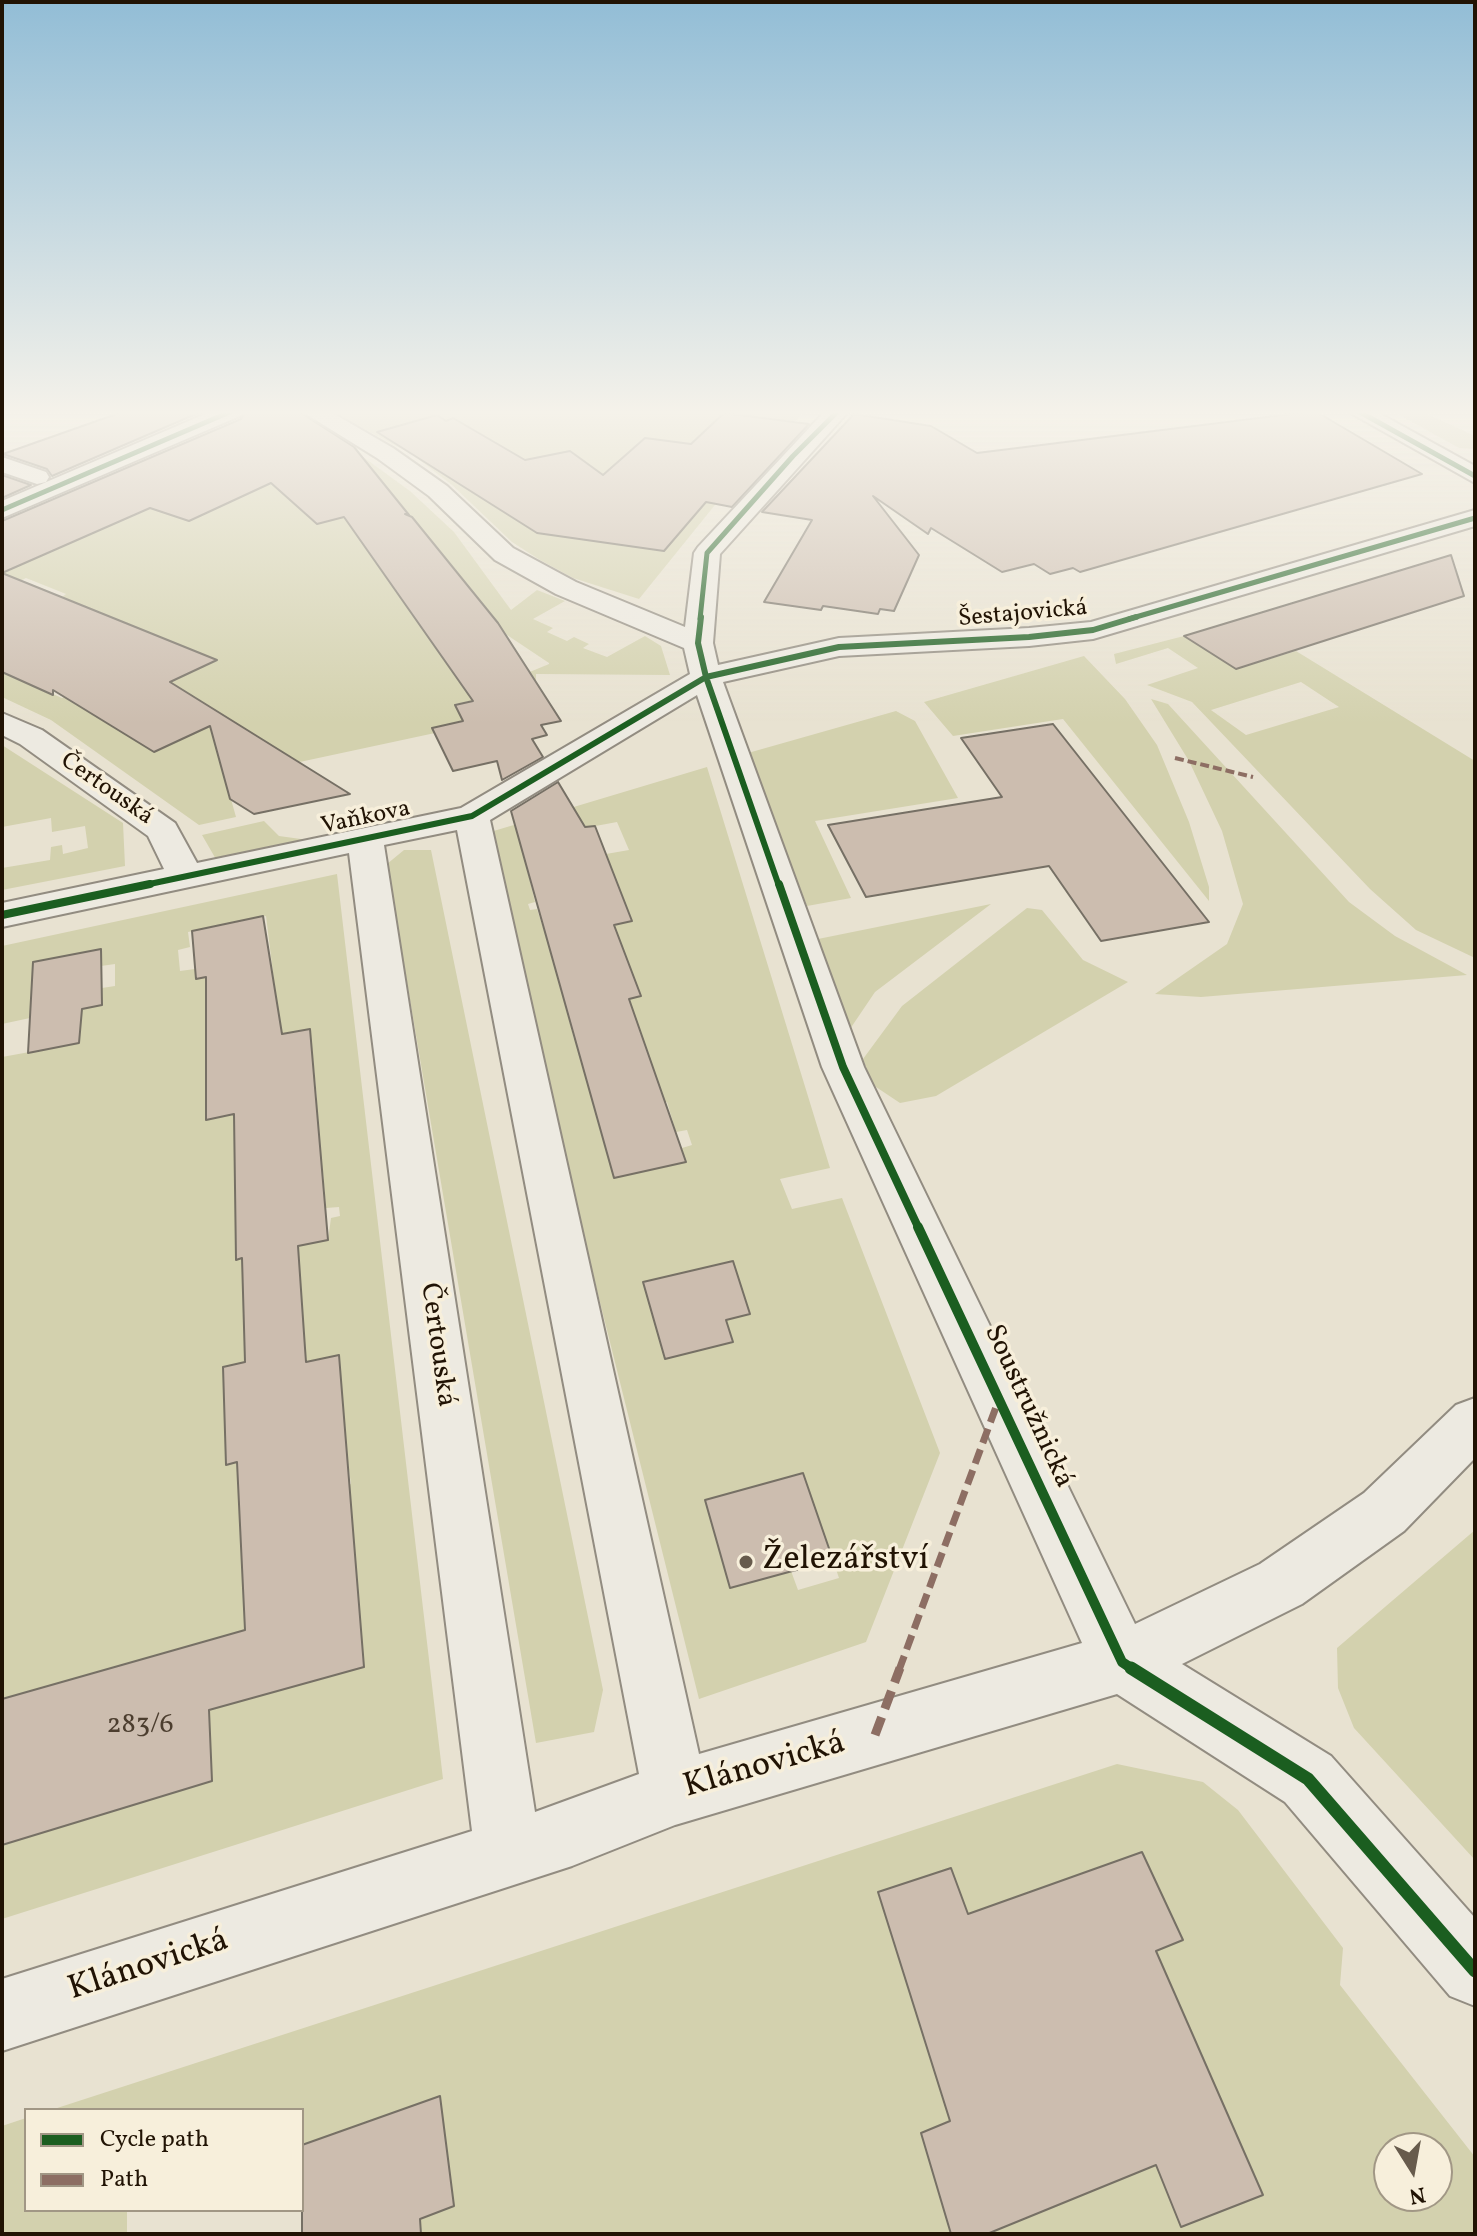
<!DOCTYPE html>
<html>
<head>
<meta charset="utf-8">
<style>
  body { margin:0 }
  #map { position:relative; width:1477px; height:2236px; overflow:hidden; background:#e8e2d1; font-family:Vollkorn,serif }
  canvas { display:block }
  .frame { position:absolute; inset:0; border:4px solid #211304; pointer-events:none }
  .legend { position:absolute; left:24px; top:2108px; width:280px; height:104px; box-sizing:border-box; background:#f7efdb; border:2px solid #a19785; margin:0; padding:10px 14px; list-style:none; font-size:24px; color:#211304 }
  .legend li { display:flex; align-items:center; gap:16px; height:40px }
  .legend b { width:40px; border:2px solid #a19785 }
  .north { position:absolute; left:1373px; top:2132px; width:80px; height:80px; box-sizing:border-box; background:#f7efdb; border:2px solid #a19785; border-radius:50%; rotate:169deg; font-size:22px; font-weight:700; line-height:32px; text-align:center; color:#211304 }
  .north::after { content:''; display:block; margin:auto; width:28px; height:36px; background:#675b4c; clip-path:polygon(50% 0,100% 100%,50% 72%,0 100%) }
</style>
</head>
<body>
<div id="map">
<canvas width="1477" height="2236"></canvas>
<div class="frame"></div>
<ul class="legend">
<li><b style="height:10px;background:#1b5e20"></b>Cycle path</li>
<li><b style="height:10px;background:#8d6e63"></b>Path</li>
</ul>
<div class="north">N</div>
</div>
<script>
const ctx = document.querySelector('canvas').getContext('2d');
ctx.lineJoin = 'round';
function paint(path, color) {
  ctx.fillStyle = color;
  ctx.fill(path, 'evenodd');
}
function toPath(rows) {
  const path = new Path2D();
  for (const r of rows) {
    path.moveTo(r[0], r[1]);
    for (let i = 2; i < r.length; i += 2) path.lineTo(r[i], r[i + 1]);
  }
  return path;
}
function trace(path, color, width, dash) {
  ctx.strokeStyle = color;
  ctx.lineWidth = width;
  ctx.lineCap = dash ? 'butt' : 'round';
  ctx.setLineDash(dash || []);
  ctx.stroke(path);
}
function write(font, color, halo, rows, align = 'center') {
  ctx.font = font + ' Vollkorn,serif';
  ctx.lineWidth = 7;
  ctx.setLineDash([]);
  ctx.textBaseline = 'middle';
  ctx.strokeStyle = halo;
  ctx.fillStyle = color;
  for (const [text, x, y, turn = 0] of rows) {
    ctx.save();
    ctx.translate(x, y);
    ctx.rotate((+turn || 0) * Math.PI / 180);
    ctx.textAlign = isNaN(turn) ? turn : align;
    if (halo) ctx.strokeText(text, 0, 0);
    ctx.fillText(text, 0, 0);
    ctx.restore();
  }
}
paint(toPath([
  [330,411,805,411,719,500,639,599,573,578,540,560,512,542,452,485,413,455],
  [1392,411,1421,411,1475,436,1475,449,1459,448],
  [355,451,410,491,454,532,511,610,537,590,565,601,533,619,553,628,547,632,567,641,574,637,589,644,583,648,607,657,645,636,661,646,670,675,536,674,536,682,490,691,492,697,455,704,463,721,433,728,435,733,225,778,236,817,199,825,51,720,2,697,2,643,66,594,26,578,2,590,2,523],
  [501,631,549,663,549,664,520,676],
  [99,679,62,698,23,681],
  [169,681,182,689,166,696,198,716,213,709,226,718,154,752,95,715],
  [1184,636,1236,669,1296,651,1475,761,1475,958,1416,930,1370,889,1192,702,1147,685,1198,668,1168,648,1116,664,1114,654],
  [1301,682,1339,707,1246,735,1211,710],
  [1084,656,1125,699,1157,745,1189,822,1209,887,1209,901,1063,719,953,736,924,702],
  [1151,699,1168,704,1349,902,1395,936,1467,975,1201,997,1155,994,1227,944,1243,904,1222,831,1189,761],
  [896,711,915,721,958,798,815,821,851,898,807,906,748,753],
  [2,745,123,823,125,866,2,890,2,868,50,860,51,847,62,845,63,854,88,848,85,826,52,832,51,818,2,827],
  [707,767,830,1168,780,1179,792,1209,842,1198,940,1453,866,1642,699,1699,485,841,487,833],
  [617,822,629,850,606,854,631,921,546,937,537,909,530,910,528,904,535,902,520,840],
  [561,989,629,999,638,1026,574,1039],
  [667,1102,676,1132,687,1130,692,1145,682,1148,686,1162,614,1178,597,1118],
  [732,1262,750,1313,726,1320,733,1342,665,1359],
  [803,1473,839,1578,798,1590,791,1571,730,1588,705,1500],
  [264,821,279,836,308,840,217,861,202,835],
  [404,850,431,850,603,1690,594,1732,536,1743,387,864],
  [337,874,443,1779,2,1919,2,1845,211,1780,207,1641,2,1699,2,1057,79,1043,81,1019,48,1017,101,1005,102,988,115,986,115,964,101,966,101,949,33,962,30,1018,2,1024,2,946],
  [266,916,276,997,207,977,195,969,180,971,178,950,190,947,188,932],
  [310,1029,317,1098,206,1120,206,1048],
  [323,1172,326,1208,339,1207,340,1216,331,1218,328,1240,298,1246,243,1278,242,1258,236,1259,235,1190],
  [304,1348,306,1362,339,1356,346,1436,226,1465,223,1367],
  [346,1449,351,1484,240,1514],
  [991,904,875,992,850,1029,813,940],
  [1027,908,1042,910,1083,960,1128,982,936,1096,900,1103,873,1085,863,1059,902,1006],
  [1475,1530,1475,1860,1354,1728,1338,1688,1337,1648],
  [1117,1764,1203,1782,1238,1810,1343,1948,1340,1985,1475,2157,1475,2234,987,2234,1156,2165,1181,2227,1263,2195,1156,1951,1182,1940,1142,1852,968,1914,951,1868,878,1892,950,2121,921,2133,951,2234,421,2234,420,2219,454,2206,302,2145,302,2110,51,2110],
  [1389,2148,1437,2148,1437,2196,1389,2196],
  [26,2118,26,2210,127,2210,127,2234,2,2234,2,2126]
]), '#d3d1ae');
const building = toPath([
  [125,411,203,411,52,476,47,469,3,454,125,411],
  [246,411,298,411,354,447,409,515,405,514,412,517,498,623,561,721,541,725,547,735,532,739,543,757,502,780,497,761,453,771,432,728,463,721,455,705,473,701,344,517,317,524,271,483,189,521,150,508,2,573,217,660,170,682,350,794,254,814,230,799,210,726,154,752,53,690,53,695,2,672,2,521,241,419,246,411],
  [1315,411,1422,474,1080,572,1073,568,1050,574,1034,564,1002,572,931,528,928,534,873,496,919,555,894,611,880,609,878,614,823,606,821,610,764,602,812,520,762,512,854,414,931,426,977,453,1315,411],
  [724,413,809,424,732,507,706,502,664,551,537,533,377,432,437,415,446,421,453,418,525,460,570,451,603,475,645,438,691,444,724,413],
  [2,475,31,485,2,498,2,475],
  [1451,555,1464,596,1236,669,1184,636,1451,555],
  [1053,724,1209,922,1101,941,1049,866,866,897,828,825,1002,797,961,738,1053,724],
  [558,782,585,827,595,826,632,921,614,925,641,996,629,999,686,1162,614,1178,511,811,558,782],
  [263,916,282,1034,310,1029,328,1240,298,1246,305,1348,306,1362,339,1355,364,1667,209,1710,212,1781,2,1845,2,1699,245,1630,237,1462,226,1465,223,1367,245,1362,242,1258,236,1260,234,1114,206,1120,206,977,196,979,192,931,263,916],
  [101,949,102,1005,82,1009,79,1043,28,1053,33,962,101,949],
  [733,1261,750,1314,726,1320,733,1342,665,1359,643,1282,733,1261],
  [803,1473,833,1560,730,1588,705,1500,803,1473],
  [1142,1852,1183,1940,1156,1951,1263,2195,1181,2227,1156,2165,987,2234,951,2234,921,2133,950,2121,878,1892,951,1868,968,1914,1142,1852],
  [440,2096,454,2206,420,2219,421,2234,302,2234,302,2145,440,2096]
]);
paint(building, '#ccbdaf');
trace(building, '#767065', 2);
const minor = toPath([
  [212,411,243,411,240,416,2,518,2,501,212,411],
  [301,411,329,411,393,448,447,486,513,548,576,582,685,627,694,553,698,547,825,411,849,411,720,554,713,643,718,665,839,638,1029,628,1091,622,1475,510,1475,526,1093,639,1029,646,839,656,723,682,864,1067,1135,1624,1260,1564,1364,1493,1456,1405,1475,1398,1475,1458,1404,1531,1302,1604,1182,1664,1331,1756,1475,1918,1475,2006,1450,1996,1285,1802,1117,1694,675,1825,572,1866,2,2051,2,1979,472,1831,349,853,2,927,2,903,164,869,148,836,20,744,2,735,2,713,42,730,175,823,197,863,461,808,690,674,684,648,556,594,495,560,429,496,377,458,301,411],
  [697,695,822,1067,1082,1643,699,1754,490,820,697,695],
  [457,830,639,1774,535,1812,384,845,457,830],
  [1347,411,1375,411,1475,466,1475,483,1347,411],
  [2,457,46,472,49,477,46,482,37,484,2,472,2,457]
]);
trace(minor, '#928c81', 4);
paint(minor, '#edeae1');
trace(toPath([
  [1175,758,1253,777]
]), '#8d6e63', 4, [9, 4]);
trace(toPath([
  [899,1670,999,1399]
]), '#8d6e63', 7, [15, 7]);
trace(toPath([
  [875,1735,900,1668]
]), '#8d6e63', 9, [19, 9]);
trace(toPath([
  [1358,411,1475,476],
  [2,510,232,411],
  [700,619,707,553,793,456,838,411],
  [1129,619,1475,518]
]), '#1b5e20', 5);
trace(toPath([
  [701,617,698,643,706,677,779,886],
  [140,886,472,816,706,677,839,647,1029,637,1093,630,1136,617]
]), '#1b5e20', 6);
trace(toPath([
  [779,884,843,1067,919,1229],
  [2,915,150,884]
]), '#1b5e20', 8);
trace(toPath([
  [918,1227,1122,1662,1134,1670]
]), '#1b5e20', 10);
trace(toPath([
  [1131,1668,1308,1779,1475,1971]
]), '#1b5e20', 13);
const sky = ctx.createLinearGradient(0, 0, 0, 724);
sky.addColorStop(0, '#92bdd6');
sky.addColorStop(0.57, '#f5f2ea');
sky.addColorStop(1, '#f5f2ea00');
ctx.fillStyle = sky;
ctx.fillRect(0, 0, 1477, 724);
for (const [x, y, r, color] of [
  [746,1562,8,"#675b4c"]
]) {
  const dot = new Path2D();
  dot.arc(x, y, r, 0, 2 * Math.PI);
  ctx.fillStyle = color;
  ctx.fill(dot);
  trace(dot, '#f7efdb', 3);
}
write('24px', '#211304', '#f7efdb', [
  ["Šestajovická",1023,615,-5],
  ["Čertouská",106,790,35],
  ["Vaňkova",366,819,-12]
]);
write('28px', '#211304', '#f7efdb', [
  ["Čertouská",436,1345,82],
  ["Soustružnická",1027,1407,65]
]);
write('28px', '#4c3e2f', null, [
  ["283/6",140,1727]
]);
write('34px', '#211304', '#f7efdb', [
  ["Železářství",762,1562]
], 'left');
write('34px', '#211304', '#f7efdb', [
  ["Klánovická",765,1767,-16],
  ["Klánovická",149,1967,-18]
]);
</script>
</body>
</html>
